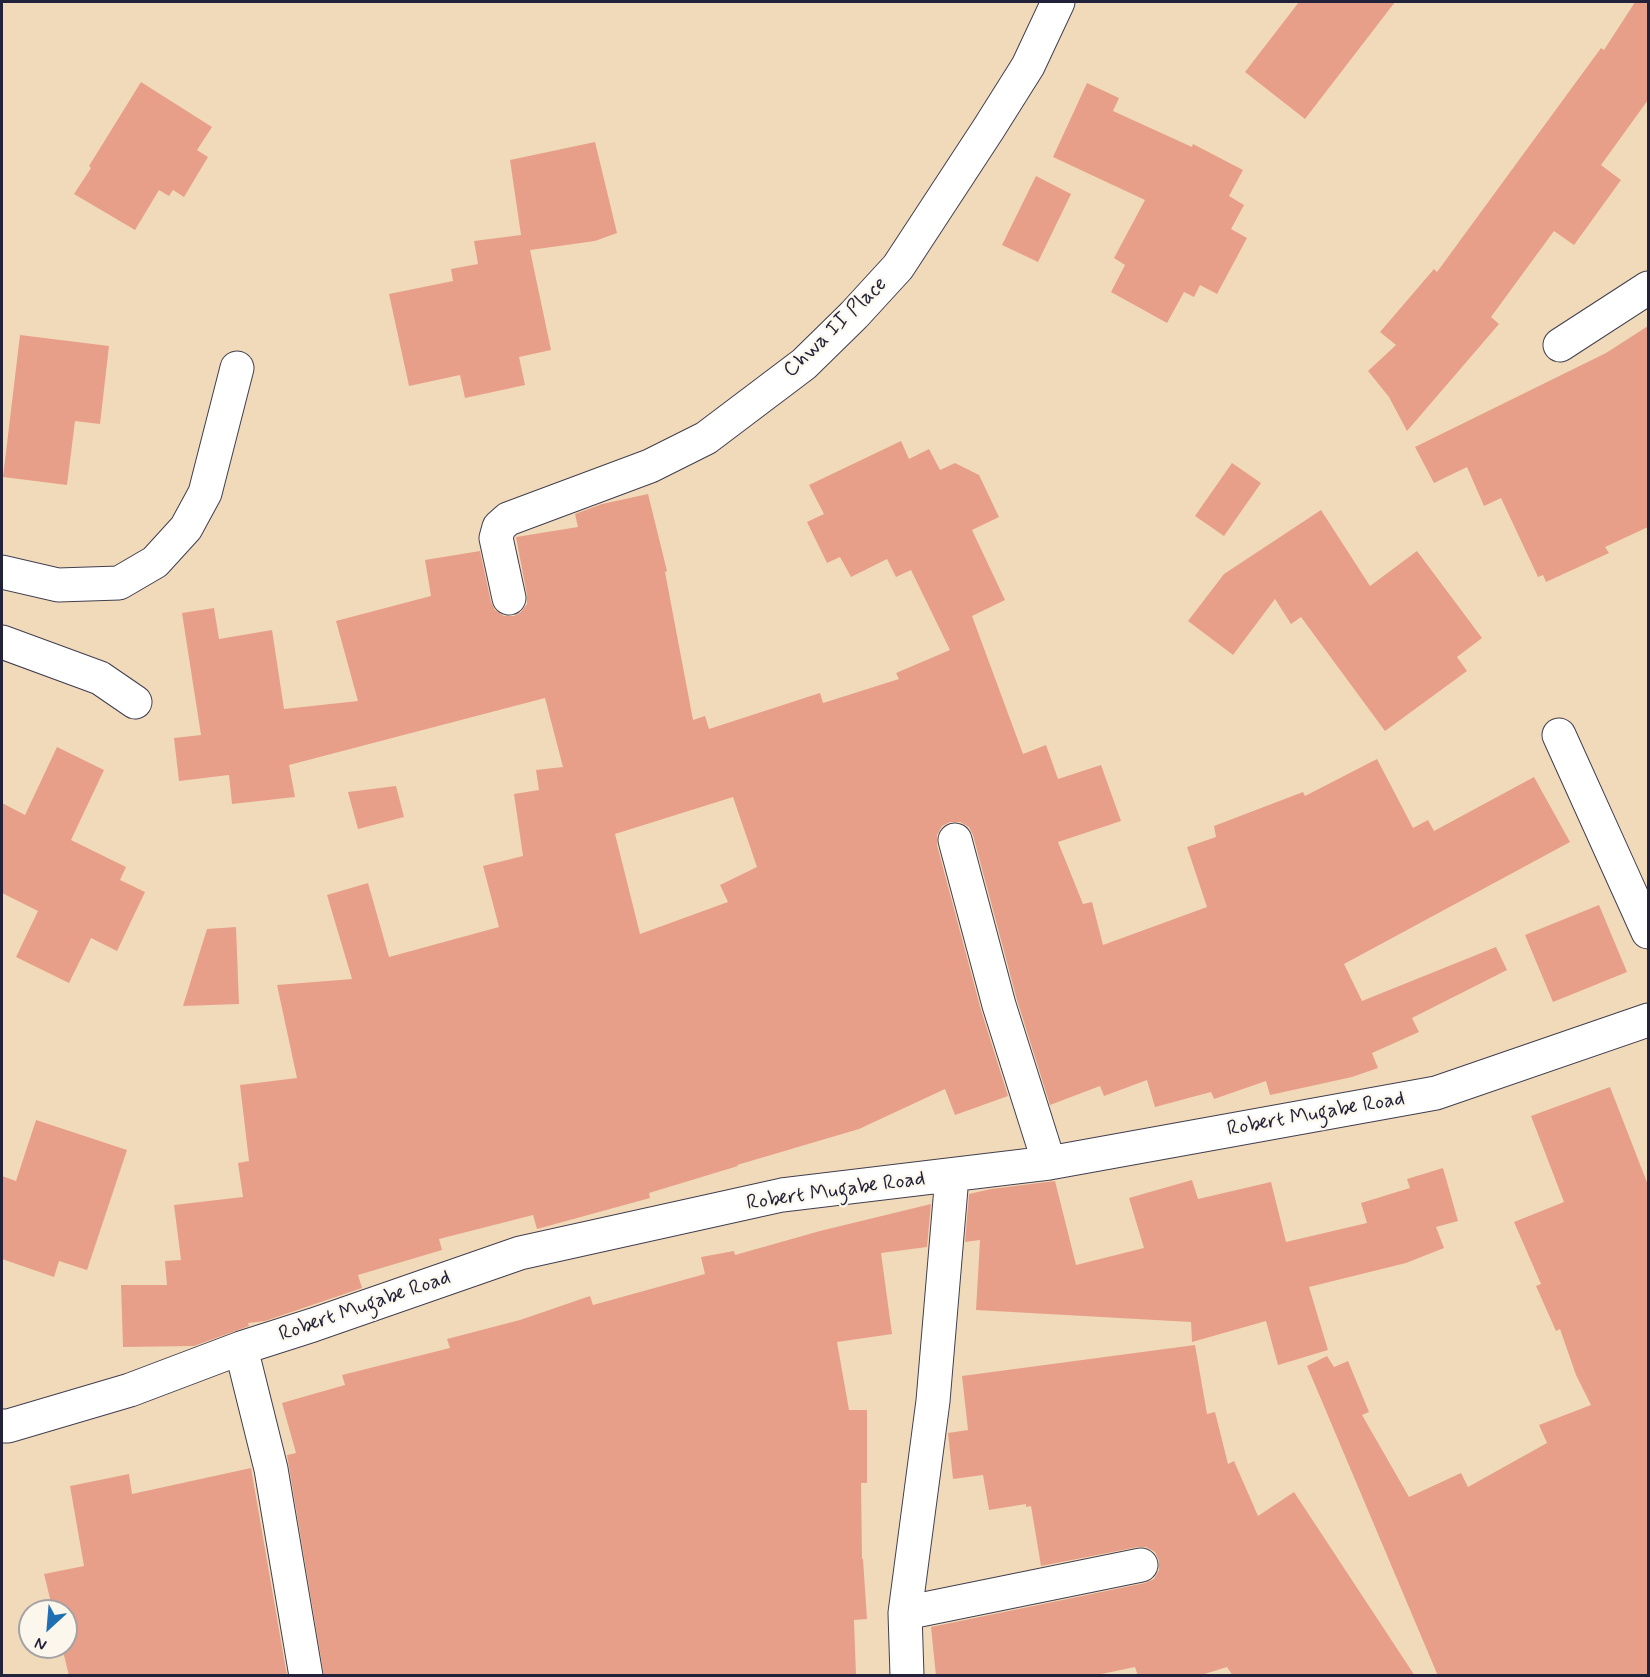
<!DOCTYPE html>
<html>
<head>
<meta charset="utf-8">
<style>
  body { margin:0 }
  #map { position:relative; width:1650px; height:1677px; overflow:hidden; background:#f1daba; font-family:Mynerve,sans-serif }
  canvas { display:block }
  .frame { position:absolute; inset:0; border:3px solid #22223b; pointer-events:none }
  .north { position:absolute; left:18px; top:1599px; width:60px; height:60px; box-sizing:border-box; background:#fbf7ec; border:2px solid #a4a2a5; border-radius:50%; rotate:206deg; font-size:16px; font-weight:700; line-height:24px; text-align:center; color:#22223b }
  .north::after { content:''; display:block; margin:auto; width:21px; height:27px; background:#1f6fb2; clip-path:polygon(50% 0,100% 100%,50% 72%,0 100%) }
</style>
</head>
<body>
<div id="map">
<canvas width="1650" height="1677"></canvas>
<div class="frame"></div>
<div class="north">N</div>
</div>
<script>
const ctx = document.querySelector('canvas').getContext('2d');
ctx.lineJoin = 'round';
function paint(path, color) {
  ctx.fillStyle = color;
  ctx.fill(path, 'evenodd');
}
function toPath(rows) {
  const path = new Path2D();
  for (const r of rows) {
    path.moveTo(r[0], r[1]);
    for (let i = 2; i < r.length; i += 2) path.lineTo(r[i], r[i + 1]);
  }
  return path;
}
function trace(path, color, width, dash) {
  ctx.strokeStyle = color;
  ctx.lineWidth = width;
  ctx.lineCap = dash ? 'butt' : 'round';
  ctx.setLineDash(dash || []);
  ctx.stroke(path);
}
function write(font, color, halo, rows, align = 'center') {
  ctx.font = font + ' Mynerve,sans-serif';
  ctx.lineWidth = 4.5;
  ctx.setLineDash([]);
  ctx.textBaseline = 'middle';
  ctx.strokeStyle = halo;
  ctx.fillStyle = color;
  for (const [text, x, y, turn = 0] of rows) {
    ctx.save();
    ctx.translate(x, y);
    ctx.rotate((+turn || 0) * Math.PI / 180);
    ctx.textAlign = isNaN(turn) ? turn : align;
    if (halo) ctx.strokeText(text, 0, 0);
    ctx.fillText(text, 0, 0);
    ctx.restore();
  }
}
paint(toPath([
  [1299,2,1395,2,1305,119,1245,72],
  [1635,2,1648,2,1648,100,1601,165,1621,180,1574,245,1554,231,1491,317,1499,324,1407,431,1389,397,1368,371,1396,345,1380,332,1434,269,1437,272,1601,48,1604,50],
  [141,82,212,127,197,150,208,157,184,197,173,190,169,196,159,190,135,230,74,194,91,168,89,166],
  [1087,83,1119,98,1113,111,1192,147,1193,144,1243,170,1229,196,1244,205,1231,229,1247,238,1217,294,1200,285,1194,297,1184,292,1167,323,1111,292,1125,265,1114,258,1145,200,1053,157],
  [595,142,617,233,595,241,530,250,551,350,519,357,525,385,465,398,460,375,409,386,389,294,453,281,451,269,478,264,474,241,521,235,510,160],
  [1036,176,1071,194,1038,262,1002,245],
  [1648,326,1648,527,1605,547,1609,553,1546,582,1543,575,1538,577,1501,498,1484,506,1467,467,1434,483,1415,447,1606,353],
  [20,335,109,346,100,424,75,421,67,485,3,477],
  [901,441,909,459,929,449,940,470,955,463,979,475,999,517,972,530,1005,600,972,616,1023,754,1046,745,1058,779,1101,765,1121,821,1058,842,1083,904,1092,902,1103,945,1207,907,1187,847,1216,837,1214,826,1303,792,1305,796,1377,759,1413,828,1428,820,1434,831,1534,777,1570,842,1344,964,1362,1001,1496,947,1507,970,1412,1018,1419,1032,1372,1053,1378,1068,1352,1077,1270,1095,1266,1081,1214,1099,1211,1092,1155,1107,1147,1080,1104,1096,1100,1086,1050,1105,1017,1000,973,835,969,827,960,822,950,822,942,826,937,835,937,845,981,1010,1008,1096,955,1115,945,1089,859,1129,737,1165,738,1166,649,1193,650,1198,537,1229,533,1215,439,1239,442,1250,358,1275,362,1288,265,1321,248,1323,249,1326,194,1346,123,1347,121,1285,167,1285,165,1261,181,1260,174,1205,243,1197,238,1163,249,1161,240,1085,297,1078,277,985,352,979,327,895,368,883,389,957,499,927,483,866,523,856,514,794,539,790,536,770,563,767,545,698,289,765,295,797,232,804,229,775,179,781,174,738,201,735,182,613,214,608,219,639,272,630,284,709,358,701,336,621,431,596,425,560,480,551,491,602,495,610,504,616,514,616,521,612,527,604,527,595,516,537,578,527,575,514,602,504,648,494,667,571,665,572,693,720,705,716,709,729,820,693,823,703,899,679,896,673,950,650,911,570,896,577,887,559,851,577,840,557,827,563,807,522,824,514,809,485],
  [733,797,757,867,720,885,728,902,640,934,615,834],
  [1232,463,1261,483,1224,536,1195,516],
  [1321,510,1370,586,1417,551,1482,638,1457,657,1467,671,1385,731,1301,617,1291,624,1275,599,1233,655,1188,621,1224,574],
  [57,747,104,770,71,840,126,867,120,880,145,892,117,951,91,938,69,983,16,957,38,911,2,893,2,803,25,815],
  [396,786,404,817,358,829,348,792],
  [1599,905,1627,972,1553,1002,1525,935],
  [236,927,239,1004,183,1006,207,929],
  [1610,1087,1648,1185,1648,1676,1438,1676,1307,1366,1327,1356,1334,1367,1348,1361,1369,1412,1362,1415,1409,1497,1461,1473,1468,1487,1547,1443,1539,1425,1591,1405,1576,1375,1560,1329,1556,1331,1536,1286,1541,1284,1514,1222,1564,1202,1531,1116],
  [36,1120,127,1150,87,1270,59,1261,54,1277,2,1259,2,1176,16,1181],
  [1443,1168,1458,1221,1436,1227,1444,1248,1406,1263,1309,1287,1328,1350,1278,1365,1266,1321,1192,1342,1191,1322,976,1310,980,1240,965,1242,969,1194,991,1189,1055,1181,1076,1265,1144,1248,1129,1198,1192,1180,1198,1199,1271,1182,1286,1242,1367,1223,1361,1203,1410,1188,1407,1179],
  [931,1204,927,1247,881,1253,892,1334,837,1342,849,1410,867,1410,867,1483,861,1483,862,1559,863,1559,867,1619,854,1620,856,1676,324,1676,287,1455,296,1453,282,1403,345,1385,342,1375,450,1348,447,1339,520,1320,590,1296,593,1305,705,1274,701,1257,734,1251,735,1255,820,1231],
  [1195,1345,1207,1414,1215,1412,1228,1464,1234,1461,1258,1516,1294,1492,1415,1676,1233,1676,1227,1667,1198,1676,1138,1676,1135,1667,1092,1676,936,1676,931,1627,1145,1583,1154,1579,1159,1570,1159,1561,1155,1552,1146,1547,1138,1547,1041,1566,1031,1506,1026,1507,1026,1504,989,1510,983,1475,953,1479,948,1433,968,1430,962,1376],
  [251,1468,287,1676,69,1676,62,1647,66,1647,66,1611,53,1611,44,1574,84,1566,70,1486,129,1474,132,1494]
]), '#e89f89');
const minor = toPath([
  [1560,345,1648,288],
  [2,572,58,585,119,583,155,562,186,528,205,493,237,368],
  [509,598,496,538,499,527,508,519,650,466,706,438,804,364,854,315,898,267,989,128,1028,66,1058,2],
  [2,642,100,678,135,702],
  [1559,735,1648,932],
  [955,840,999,1005,1049,1163],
  [241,1348,271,1469,306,1676],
  [2,1426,8,1426,130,1390,241,1348,313,1325,520,1253,782,1195,1049,1163,1436,1093,1648,1020],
  [905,1613,1141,1565],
  [907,1676,905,1613,933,1401,952,1176]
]);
trace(minor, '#413e4e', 35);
trace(minor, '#fff', 33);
write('21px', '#22223b', '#fbf7ec', [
  ["Chwa II Place",836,328,-44],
  ["Robert Mugabe Road",1316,1115,-10],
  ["Robert Mugabe Road",836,1192,-8],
  ["Robert Mugabe Road",365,1307,-19]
]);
</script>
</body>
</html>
